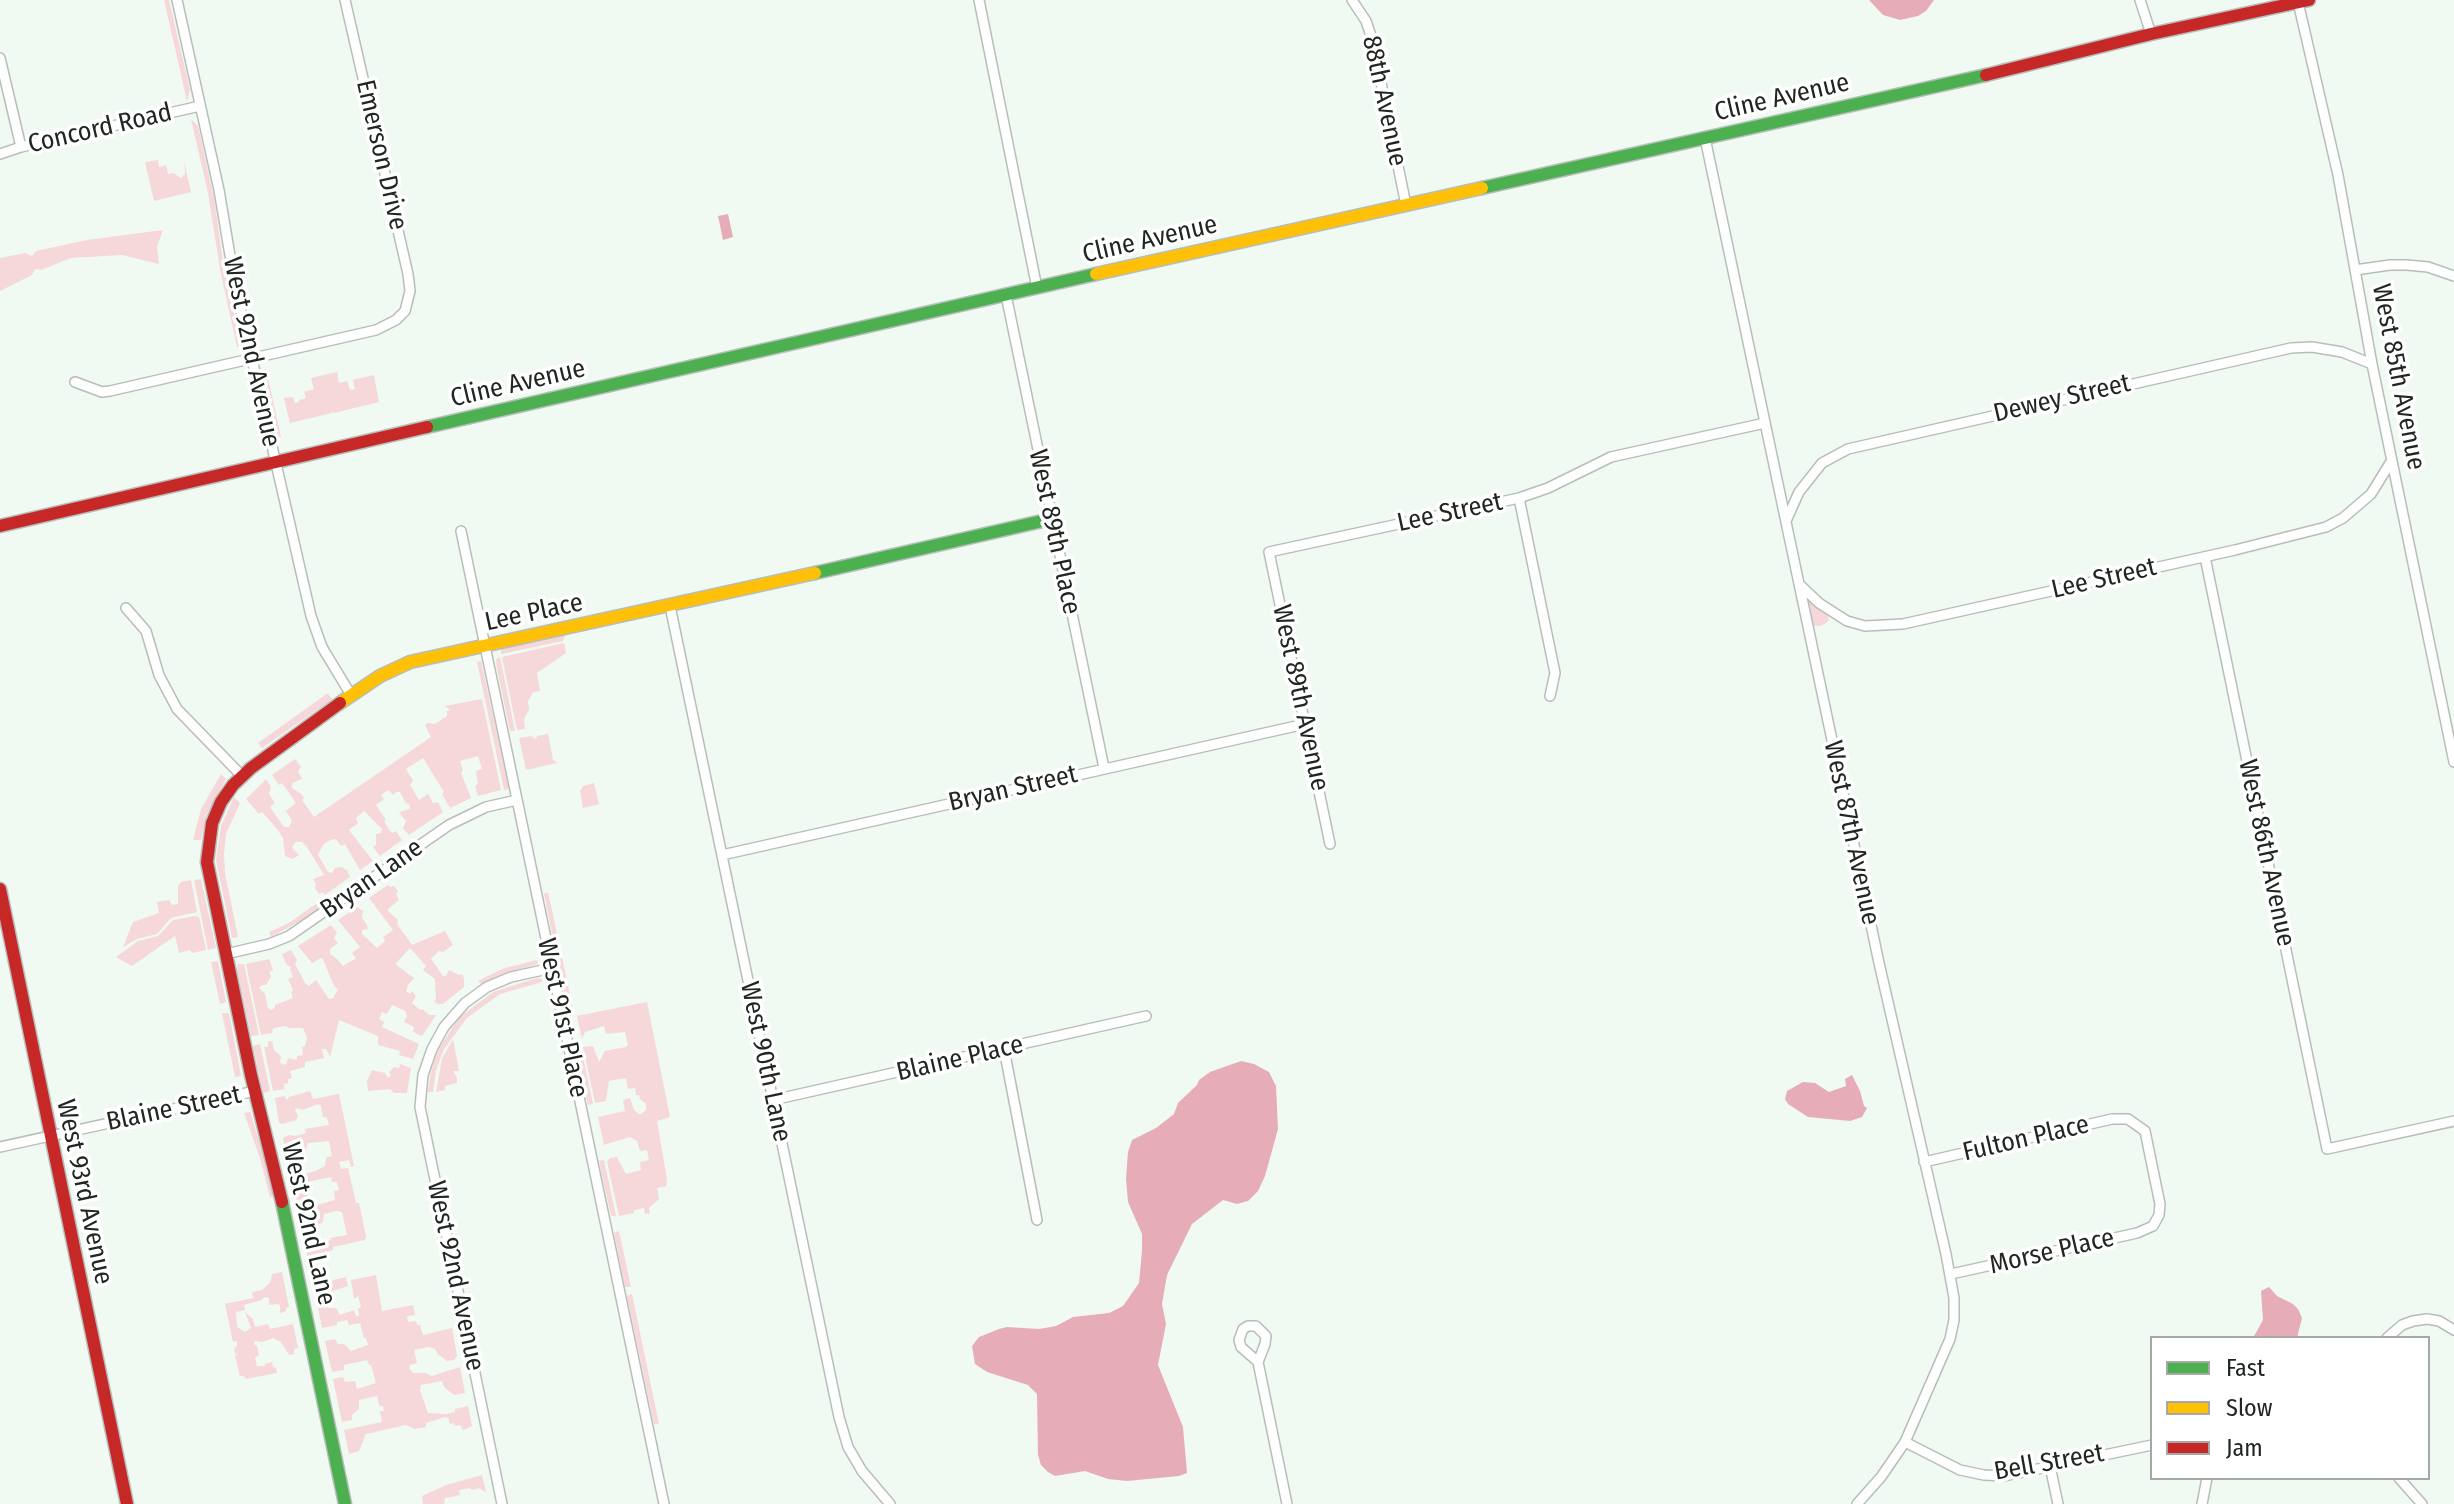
<!DOCTYPE html>
<html>
<head>
<meta charset="utf-8">
<style>
  body { margin:0 }
  #map { position:relative; width:2454px; height:1504px; overflow:hidden; background:#f0faf2; font-family:"Fira Sans Condensed",sans-serif }
  canvas { display:block }
  .legend { position:absolute; left:2150px; top:1336px; width:280px; height:144px; box-sizing:border-box; background:#fff; border:2px solid #a6a8a6; margin:0; padding:10px 14px; list-style:none; font-size:24px; color:#202621 }
  .legend li { display:flex; align-items:center; gap:16px; height:40px }
  .legend b { width:40px; border:2px solid #a6a8a6 }
</style>
</head>
<body>
<div id="map">
<canvas width="2454" height="1504"></canvas>
<ul class="legend">
<li><b style="height:10px;background:#4caf50"></b>Fast</li>
<li><b style="height:10px;background:#ffc107"></b>Slow</li>
<li><b style="height:10px;background:#c62828"></b>Jam</li>
</ul>
</div>
<script>
const ctx = document.querySelector('canvas').getContext('2d');
ctx.lineJoin = 'round';
function paint(path, color) {
  ctx.fillStyle = color;
  ctx.fill(path, 'evenodd');
}
function toPath(rows) {
  const path = new Path2D();
  for (const r of rows) {
    path.moveTo(r[0], r[1]);
    for (let i = 2; i < r.length; i += 2) path.lineTo(r[i], r[i + 1]);
  }
  return path;
}
function trace(path, color, width, dash) {
  ctx.strokeStyle = color;
  ctx.lineWidth = width;
  ctx.lineCap = dash ? 'butt' : 'round';
  ctx.setLineDash(dash || []);
  ctx.stroke(path);
}
function write(font, color, halo, rows, align = 'center') {
  ctx.font = font + ' "Fira Sans Condensed",sans-serif';
  ctx.lineWidth = 7;
  ctx.setLineDash([]);
  ctx.textBaseline = 'middle';
  ctx.strokeStyle = halo;
  ctx.fillStyle = color;
  for (const [text, x, y, turn = 0] of rows) {
    ctx.save();
    ctx.translate(x, y);
    ctx.rotate((+turn || 0) * Math.PI / 180);
    ctx.textAlign = isNaN(turn) ? turn : align;
    if (halo) ctx.strokeText(text, 0, 0);
    ctx.fillText(text, 0, 0);
    ctx.restore();
  }
}
paint(toPath([
  [164,0,169,0,190,90,187,101],
  [191,119,198,126,214,198,224,269,241,344,241,346,237,347,220,269,208,193],
  [158,160,159,167,166,165,168,174,173,173,181,178,185,174,184,161,191,192,154,201,145,162],
  [163,230,157,247,159,264,122,255,71,258,41,270,35,269,32,275,0,291,0,258,25,253,32,256,36,251,87,240],
  [266,369,281,437,277,438,262,374,262,370],
  [337,372,339,383,347,381,350,390,355,389,353,380,374,375,379,402,334,413,332,411,332,413,290,423,284,398,293,397,295,403,299,402,299,400,306,398,304,392,314,389,311,378],
  [1808,600,1828,615,1829,620,1826,623,1820,626,1813,626],
  [565,635,563,641,501,654,501,650,507,647],
  [564,643,566,653,537,673,540,691,533,692,531,696,528,701,529,710,524,719,525,729,517,730,502,657],
  [500,657,515,731,510,731,497,669,496,659],
  [481,661,508,784,508,789,504,790,477,662],
  [328,693,332,699,330,701,262,748,258,743],
  [482,699,501,790,478,796,475,786,478,784,476,771,482,769,478,756,460,761,463,770,461,773,471,798,450,808,442,794,444,792,423,758,406,769,413,781,410,785,419,800,428,794,433,803,438,802,443,812,409,835,403,828,406,821,399,812,410,809,409,804,406,803,400,792,396,792,393,795,388,790,381,795,384,799,376,805,386,820,384,821,390,831,393,833,396,831,402,840,380,856,373,847,376,845,376,834,381,833,382,829,364,811,356,818,358,823,349,830,373,861,360,870,345,844,341,846,336,839,330,840,323,845,318,855,328,872,332,873,335,868,341,867,347,870,350,877,325,895,323,892,319,894,315,888,316,884,313,879,324,875,307,847,302,842,295,842,292,848,299,855,293,859,285,856,283,838,277,829,262,812,259,814,246,799,266,779,271,787,269,794,275,803,270,807,284,827,289,827,292,821,286,811,296,803,282,783,279,785,272,775,295,759,301,767,298,771,302,779,292,783,292,788,301,794,304,798,302,800,314,817,431,737,425,725,428,723,435,724,447,716,447,711,450,710,445,706],
  [548,734,553,760,557,763,526,770,519,738,531,736,536,739,537,736],
  [221,774,226,779,206,816,201,840,193,840,201,809],
  [594,783,599,804,583,808,580,791,583,786],
  [234,797,240,803,226,834,224,854,225,873,238,937,232,938,216,860,221,826],
  [201,879,216,948,208,950,194,880],
  [191,880,197,912,171,918,157,934,137,939,123,947,133,922,159,913,157,902,169,900,172,905,178,904,178,886,181,882],
  [388,885,390,887,394,886,398,891,396,894,399,900,387,910,398,920,397,924,412,945,445,931,453,945,443,952,439,951,431,959,443,976,446,976,449,970,459,975,462,974,464,978,464,987,443,1004,437,1004,434,1001,436,999,435,979,423,970,426,966,410,948,395,964,414,978,408,985,406,991,410,994,412,991,416,996,412,1003,420,1010,422,1009,429,1015,436,1015,422,1036,413,1032,414,1027,404,1022,407,1016,405,1011,392,1005,387,1014,382,1012,379,1019,384,1022,382,1027,419,1044,413,1059,399,1055,400,1051,378,1045,378,1036,339,1020,330,1057,326,1049,322,1049,324,1058,305,1062,305,1067,290,1071,292,1078,288,1079,288,1083,284,1084,284,1089,273,1091,264,1047,268,1047,268,1042,272,1041,274,1050,281,1056,280,1063,286,1065,288,1058,297,1060,297,1056,303,1055,302,1047,305,1046,307,1038,303,1028,289,1028,286,1026,273,1028,272,1033,261,1035,246,964,269,959,273,970,269,972,271,977,266,985,262,985,259,988,265,994,268,1008,271,1010,275,1008,275,1005,293,998,291,992,293,990,288,979,293,977,290,969,291,967,286,964,282,954,291,950,297,960,295,964,305,983,309,986,316,980,329,999,333,998,338,990,333,984,323,959,321,958,312,963,298,946,331,925,337,933,334,938,338,943,330,949,330,954,337,959,343,966,353,960,356,958,352,953,360,947,338,920,357,907,363,911,362,918,367,925,368,929,362,930,362,934,377,948,385,941,383,937,393,930,369,898],
  [548,892,559,943,554,943,544,894],
  [317,903,319,908,304,919,271,937,269,932,289,923],
  [195,916,199,917,206,950,192,953,190,950,179,953,175,936,132,966,116,957,138,941,158,936,173,920],
  [562,957,573,1009,568,1010,557,958],
  [537,960,538,963,535,965,502,974,481,984,478,981,502,969],
  [218,961,226,1002,220,1004,211,962],
  [238,964,244,964,259,1035,251,1036,237,970],
  [537,978,542,979,542,982,500,994,467,1018,444,1049,436,1070,433,1092,428,1092,431,1072,439,1048,460,1017,493,992],
  [647,1002,670,1117,657,1121,667,1179,666,1186,657,1188,659,1199,649,1208,650,1213,645,1214,644,1208,634,1210,634,1213,619,1216,607,1162,610,1158,617,1157,626,1174,641,1170,640,1162,649,1160,647,1150,640,1151,637,1141,630,1137,604,1145,598,1117,625,1111,623,1100,630,1098,634,1110,640,1115,646,1110,646,1104,640,1099,639,1095,636,1095,635,1088,628,1089,626,1078,609,1081,606,1101,595,1103,583,1047,593,1046,599,1062,605,1051,626,1047,628,1045,625,1032,606,1034,604,1026,585,1032,582,1039,577,1016],
  [222,1013,229,1013,241,1076,235,1077],
  [453,1039,459,1071,453,1071,457,1078,457,1083,445,1086,445,1090,436,1092,442,1059],
  [260,1044,270,1091,263,1093,253,1046],
  [581,1048,593,1104,588,1105,576,1050],
  [400,1064,411,1068,407,1093,394,1093,390,1089,368,1091,367,1081,372,1070,385,1073,388,1078,391,1075,389,1072,394,1067,399,1068],
  [310,1091,313,1099,339,1094,354,1166,351,1167,349,1160,339,1162,341,1169,348,1168,356,1203,359,1203,366,1236,365,1240,333,1247,333,1250,308,1258,305,1247,311,1245,321,1245,321,1243,331,1240,330,1238,347,1235,342,1212,336,1211,324,1214,323,1222,312,1228,312,1233,303,1232,296,1198,299,1192,308,1193,309,1205,312,1209,314,1206,335,1200,334,1191,339,1190,337,1182,332,1182,331,1177,293,1185,290,1173,301,1171,304,1174,316,1171,325,1166,326,1158,332,1156,329,1141,308,1143,305,1153,298,1155,298,1162,293,1163,287,1161,283,1138,289,1135,296,1136,306,1133,305,1129,329,1125,327,1117,323,1117,321,1106,318,1104,302,1110,297,1108,295,1110,298,1116,296,1120,282,1124,279,1123,275,1098,284,1096,287,1100,289,1097],
  [250,1112,265,1158,274,1196,270,1197,260,1158,244,1113],
  [604,1160,616,1216,611,1216,599,1161],
  [619,1231,631,1287,625,1287,614,1233],
  [317,1265,324,1275,326,1285,331,1285,333,1280,346,1277,348,1286,316,1296,310,1270],
  [282,1272,289,1307,286,1308,286,1311,280,1313,280,1306,278,1304,269,1305,269,1298,264,1297,262,1300,244,1305,245,1310,236,1312,237,1327,245,1332,251,1328,245,1312,253,1319,255,1327,268,1324,270,1329,293,1324,298,1348,294,1349,294,1354,289,1355,281,1342,273,1338,262,1342,255,1341,254,1344,257,1346,259,1355,255,1358,257,1366,265,1366,265,1364,272,1362,273,1367,276,1368,277,1373,246,1379,244,1376,240,1376,235,1356,238,1354,235,1354,234,1348,237,1346,237,1341,233,1342,225,1304,253,1298,252,1292,262,1290,270,1283,272,1274],
  [376,1275,382,1311,413,1305,415,1315,407,1316,408,1322,416,1321,417,1325,420,1325,423,1335,452,1328,457,1356,454,1360,447,1361,438,1354,435,1349,429,1347,414,1350,417,1363,410,1365,409,1368,413,1373,426,1373,432,1376,460,1367,465,1393,454,1395,444,1387,442,1381,421,1385,420,1390,428,1413,445,1414,455,1412,455,1409,468,1406,472,1426,463,1430,460,1425,454,1426,454,1423,450,1424,448,1418,445,1417,426,1423,426,1427,415,1429,406,1425,366,1434,359,1451,349,1454,344,1430,382,1422,380,1411,384,1411,383,1406,379,1406,377,1396,359,1400,359,1409,352,1415,352,1420,342,1422,333,1379,343,1377,345,1382,355,1381,357,1389,376,1383,371,1365,369,1365,367,1360,344,1365,344,1370,332,1372,325,1341,335,1339,338,1344,344,1344,351,1351,368,1345,366,1338,364,1338,360,1323,349,1325,347,1320,337,1322,337,1325,322,1328,318,1308,326,1304,329,1308,336,1308,340,1315,354,1310,356,1316,359,1316,358,1309,361,1307,358,1296,354,1299,351,1280],
  [632,1294,659,1424,654,1424,627,1296],
  [482,1475,486,1492,479,1488,472,1490,470,1488,459,1490,460,1495,445,1498,444,1504,423,1504,422,1496,446,1485]
]), '#f6d7da');
paint(toPath([
  [1869,0,1934,0,1926,11,1918,16,1900,20,1883,15],
  [728,214,733,237,723,240,718,216],
  [1241,1061,1254,1064,1269,1072,1276,1086,1278,1129,1265,1176,1258,1191,1248,1201,1237,1204,1223,1200,1192,1224,1167,1275,1162,1304,1166,1324,1158,1365,1183,1427,1187,1473,1179,1476,1127,1481,1108,1479,1085,1471,1055,1476,1048,1472,1041,1465,1038,1455,1037,1394,1028,1385,987,1372,975,1364,972,1346,979,1337,999,1329,1007,1327,1039,1329,1056,1326,1073,1317,1109,1313,1123,1306,1139,1283,1142,1251,1142,1234,1128,1202,1126,1179,1128,1152,1132,1140,1156,1128,1174,1114,1178,1103,1197,1085,1199,1080,1210,1072],
  [1852,1075,1860,1091,1864,1106,1867,1108,1862,1117,1850,1121,1808,1117,1788,1104,1785,1099,1787,1091,1803,1082,1815,1083,1829,1092,1846,1086,1845,1079],
  [2269,1287,2277,1296,2293,1304,2298,1309,2302,1318,2297,1338,2253,1338,2263,1320,2261,1291]
]), '#e6adb8');
const street = toPath([
  [177,0,219,190,235,285,311,616,322,647,351,695],
  [979,0,1037,288],
  [1352,0,1366,21,1372,39,1406,205],
  [2140,0,2151,34],
  [2298,2,2338,175,2372,364,2454,762],
  [0,58,21,147],
  [1705,138,1879,963,1946,1254,1954,1298,1954,1320,1950,1339,1905,1442,1881,1477,1857,1504],
  [0,154,21,147,200,106],
  [2355,270,2390,265,2407,265,2428,267,2454,276],
  [1006,295,1104,768],
  [75,382,102,392,110,391,376,330,396,320,405,311,410,291,408,274,345,0],
  [1519,498,1555,673,1550,696],
  [1786,521,1799,492,1822,463,1848,449,2291,348,2312,347,2342,352,2372,364],
  [461,531,664,1504],
  [2205,557,2327,1149,2454,1121],
  [1799,584,1819,603,1847,621,1865,626,1903,624,2235,550,2326,527,2343,518,2371,494,2392,460],
  [670,606,839,1417,848,1447,862,1471,890,1504],
  [126,608,146,631,159,675,177,709,242,776],
  [1330,844,1269,552,1519,498,1548,488,1611,457,1765,423],
  [722,855,1305,724],
  [226,954,269,944,289,936,449,825,486,807,517,800],
  [1004,1049,1037,1220],
  [773,1100,1146,1016],
  [0,1147,255,1091],
  [1924,1162,2112,1119,2128,1119,2145,1131,2160,1204,2159,1215,2153,1226,2137,1233,1951,1274],
  [2387,1338,2402,1325,2413,1321,2427,1319,2439,1321,2454,1330],
  [1258,1362,1241,1347,1239,1340,1243,1329,1248,1326,1256,1326,1266,1336,1265,1344,1258,1362,1287,1504],
  [1905,1442,1960,1470,1984,1475,2004,1476,2152,1445],
  [2050,1466,2058,1504],
  [2399,1478,2422,1504],
  [502,1504,420,1107,423,1075,432,1049,444,1027,465,1003,487,987,511,977,552,968],
  [2202,1504,2207,1478]
]);
const fast = toPath([
  [1482,188,1986,75],
  [427,427,1096,274],
  [815,573,1051,519],
  [282,1202,345,1504]
]);
const slow = toPath([
  [1096,274,1482,188],
  [340,703,380,676,410,662,815,573]
]);
const jam = toPath([
  [1986,75,2151,34,2309,0],
  [0,526,427,427],
  [0,889,127,1504],
  [282,1202,251,1075,207,862,212,823,221,802,233,785,251,768,340,703]
]);
trace(street, '#b7beb9', 12);
trace(fast, '#b7beb9', 15);
trace(slow, '#b7beb9', 15);
trace(jam, '#b7beb9', 15);
trace(street, '#fdfefd', 9);
trace(fast, '#4caf50', 12);
trace(slow, '#ffc107', 12);
trace(jam, '#c62828', 12);
write('26px', '#202621', '#fff', [
  ["Cline Avenue",1782,98,-13],
  ["88th Avenue",1384,101,78],
  ["Concord Road",100,129,-13],
  ["Emerson Drive",381,155,77],
  ["Cline Avenue",1150,240,-13],
  ["West 92nd Avenue",251,352,78],
  ["West 85th Avenue",2398,377,79],
  ["Cline Avenue",518,384,-13],
  ["Dewey Street",2062,399,-13],
  ["Lee Street",1450,513,-12],
  ["West 89th Place",1054,532,78],
  ["Lee Street",2104,579,-13],
  ["Lee Place",534,613,-12],
  ["West 89th Avenue",1300,698,78],
  ["Bryan Street",1013,789,-13],
  ["West 87th Avenue",1851,833,78],
  ["West 86th Avenue",2266,853,78],
  ["Bryan Lane",372,879,-35],
  ["West 91st Place",562,1018,78],
  ["Blaine Place",960,1059,-13],
  ["West 90th Lane",765,1062,78],
  ["Blaine Street",174,1109,-12],
  ["Fulton Place",2026,1139,-13],
  ["West 93rd Avenue",84,1192,78],
  ["West 92nd Lane",308,1224,77],
  ["Morse Place",2052,1252,-13],
  ["West 92nd Avenue",455,1276,78],
  ["Bell Street",2049,1463,-10]
]);
</script>
</body>
</html>
